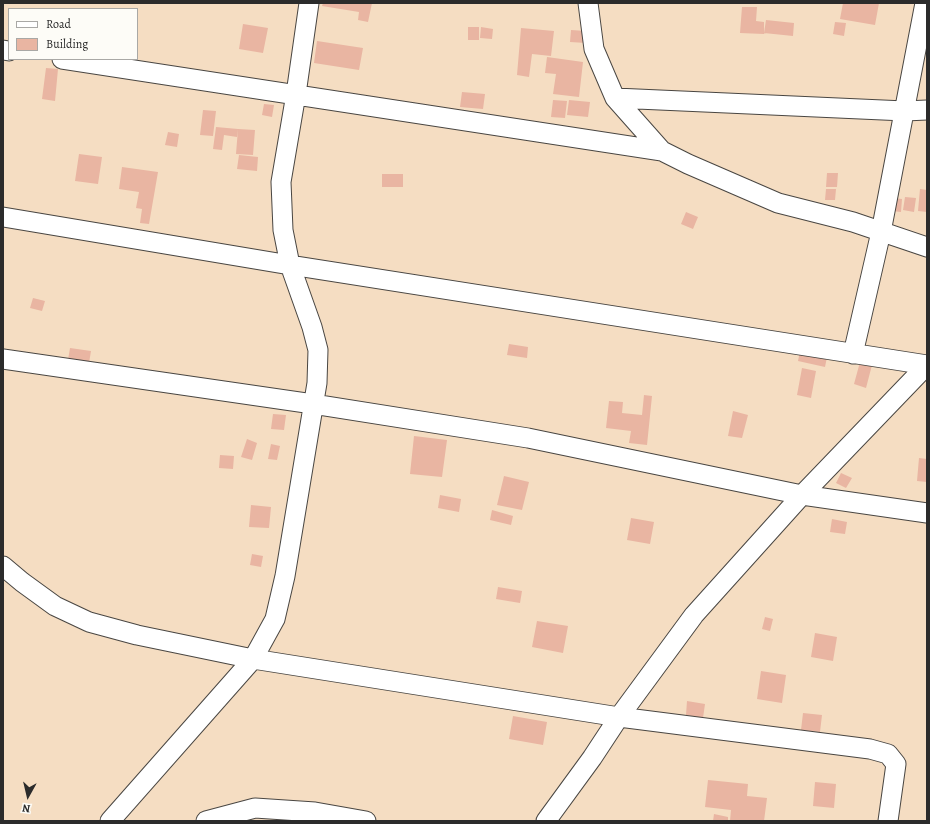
<!DOCTYPE html>
<html>
<head>
<meta charset="utf-8">
<style>
  body { margin:0 }
  #map { position:relative; width:930px; height:824px; overflow:hidden; background:#f5ddc2; font-family:Alegreya,serif }
  canvas { display:block }
  .frame { position:absolute; inset:0; border:4px solid #2b2b2b; pointer-events:none }
  .legend { position:absolute; left:8px; top:8px; width:130px; height:52px; box-sizing:border-box; background:#fdfcf7; border:1px solid #a9a8a5; margin:0; padding:5px 7px; list-style:none; font-size:12px; color:#2b2b2b }
  .legend li { display:flex; align-items:center; gap:8px; height:20px }
  .legend b { width:20px; border:1px solid #a9a8a5 }
  .north { position:absolute; left:8px; top:776px; width:40px; height:40px; -webkit-text-stroke:3px #fdfcf7; paint-order:stroke; rotate:188deg; font-size:11px; font-weight:700; line-height:16px; text-align:center; color:#2b2b2b }
  .north::after { content:''; display:block; margin:auto; width:14px; height:18px; background:#2b2b2b; clip-path:polygon(50% 0,100% 100%,50% 72%,0 100%) }
</style>
</head>
<body>
<div id="map">
<canvas width="930" height="824"></canvas>
<div class="frame"></div>
<ul class="legend">
<li><b style="height:5px;background:#fff"></b>Road</li>
<li><b style="height:11px;background:#e9b5a2"></b>Building</li>
</ul>
<div class="north">N</div>
</div>
<script>
const ctx = document.querySelector('canvas').getContext('2d');
ctx.lineJoin = 'round';
function paint(path, color) {
  ctx.fillStyle = color;
  ctx.fill(path, 'evenodd');
}
function toPath(rows) {
  const path = new Path2D();
  for (const r of rows) {
    path.moveTo(r[0], r[1]);
    for (let i = 2; i < r.length; i += 2) path.lineTo(r[i], r[i + 1]);
  }
  return path;
}
function trace(path, color, width, dash) {
  ctx.strokeStyle = color;
  ctx.lineWidth = width;
  ctx.lineCap = dash ? 'butt' : 'round';
  ctx.setLineDash(dash || []);
  ctx.stroke(path);
}
paint(toPath([
  [323,3,372,3,368,22,358,20,359,12,322,6],
  [843,3,879,3,875,25,840,19],
  [742,7,757,7,756,21,764,22,764,34,740,33],
  [766,20,794,23,793,36,764,33],
  [835,22,846,23,844,36,833,34],
  [243,24,268,28,263,53,239,49],
  [468,27,479,27,479,40,468,40],
  [481,27,493,29,492,39,480,38],
  [521,28,554,31,551,56,532,54,529,77,517,75],
  [571,30,586,31,586,43,570,42],
  [317,41,363,48,359,70,314,63],
  [547,57,583,62,579,97,553,94,556,74,545,73],
  [46,68,58,69,55,101,42,99],
  [462,92,485,94,483,109,460,107],
  [553,100,567,101,565,118,551,117],
  [569,100,590,102,588,117,567,115],
  [264,104,274,105,272,117,262,115],
  [203,110,216,111,213,136,200,135],
  [216,127,238,129,237,137,224,135,222,150,213,149],
  [238,129,255,130,253,155,236,154],
  [168,132,179,134,177,147,165,145],
  [79,154,102,157,98,184,75,181],
  [239,155,258,157,257,171,237,169],
  [122,167,158,172,149,224,140,223,142,209,136,208,139,192,119,189],
  [827,173,838,173,837,187,826,187],
  [382,174,403,174,403,187,382,187],
  [826,189,836,189,835,200,825,200],
  [920,189,927,190,927,212,918,211],
  [905,197,916,198,914,212,903,210],
  [893,198,902,199,901,212,892,211],
  [686,212,698,217,693,229,681,224],
  [33,298,45,301,42,311,30,308],
  [509,344,528,347,527,358,507,355],
  [70,348,91,351,89,363,68,360],
  [800,351,827,357,825,367,798,361],
  [860,362,872,365,866,388,854,384],
  [802,368,816,371,811,398,797,395],
  [644,395,652,396,647,445,629,443,631,431,606,428,609,401,623,402,622,413,642,415],
  [733,411,748,415,742,438,728,436],
  [273,414,286,415,284,430,271,429],
  [414,436,447,440,442,477,410,474],
  [247,439,257,443,252,460,241,457],
  [271,444,280,446,277,460,268,459],
  [220,455,234,456,233,469,219,468],
  [919,458,927,459,927,482,917,481],
  [841,473,852,478,846,488,836,483],
  [504,476,529,482,522,510,497,505],
  [440,495,461,499,459,512,438,508],
  [251,505,271,507,269,528,249,527],
  [492,510,513,516,511,525,490,520],
  [631,518,654,522,650,544,627,540],
  [832,519,847,522,845,534,830,532],
  [252,554,263,556,261,567,250,565],
  [498,587,522,591,520,603,496,599],
  [765,617,773,619,770,631,762,629],
  [537,621,568,626,563,653,532,647],
  [815,633,837,637,833,661,811,657],
  [761,671,786,675,782,703,757,699],
  [687,701,705,704,703,718,686,715],
  [803,713,822,715,820,732,801,730],
  [513,716,547,722,543,745,509,739],
  [708,780,748,784,747,796,767,798,764,821,730,821,731,810,705,807],
  [815,782,836,784,834,808,813,806],
  [714,814,728,817,728,821,713,821]
]), '#e9b5a2');
const minor = toPath([
  [588,3,594,49,615,98,662,151],
  [3,50,9,51],
  [62,59,662,151,688,164,778,203,853,222,927,247],
  [615,98,905,111,927,110],
  [3,217,290,265,927,365],
  [853,354,881,232,925,3],
  [3,359,313,404,528,438,802,495,927,513],
  [3,566,22,582,55,606,89,622,137,635,253,659,619,717,870,749,888,754,896,764,888,821],
  [110,821,253,659,275,619,285,576,317,383,318,350,312,327,290,265,283,230,281,182,296,94,309,3],
  [206,821,255,808,315,812,366,821],
  [546,821,592,758,619,717,694,615,802,495,927,365]
]);
trace(minor, '#494642', 21);
trace(minor, '#fff', 19);
</script>
</body>
</html>
